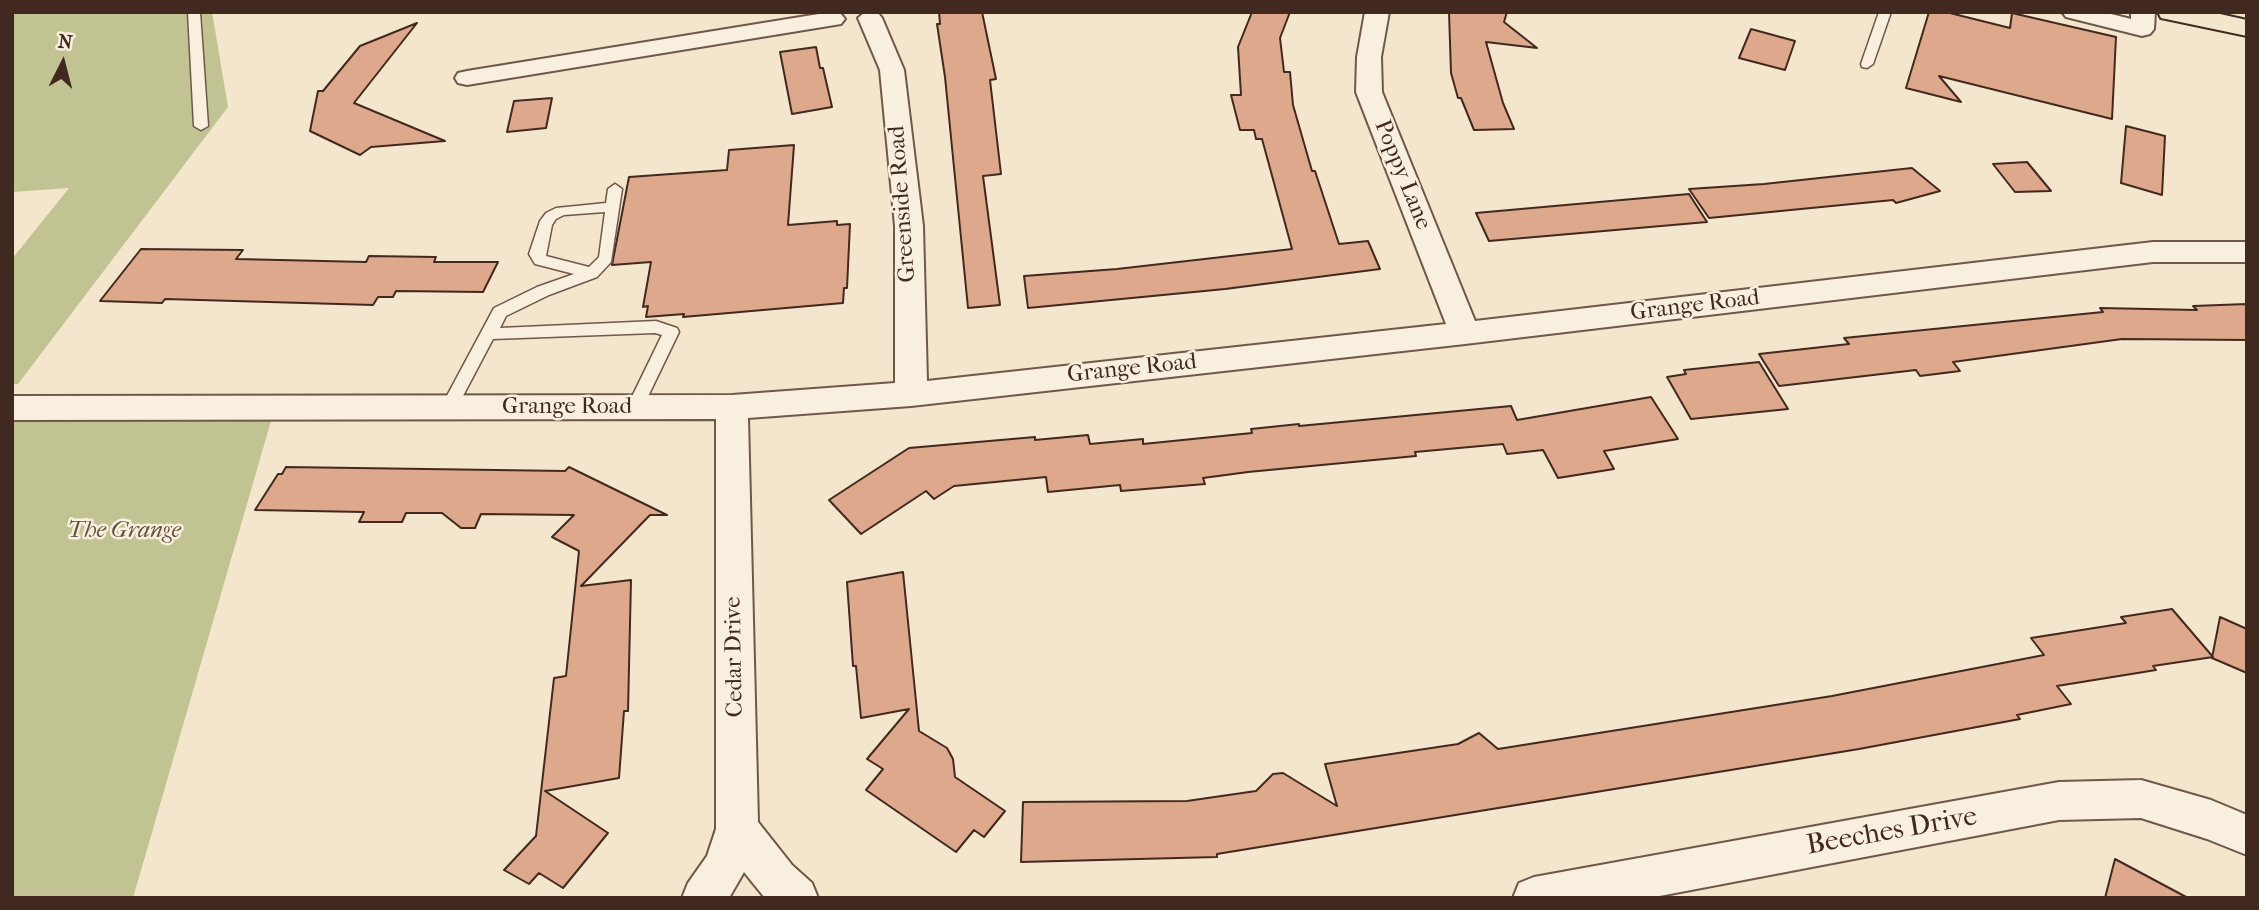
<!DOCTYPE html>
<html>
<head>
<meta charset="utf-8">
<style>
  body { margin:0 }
  #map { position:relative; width:2259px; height:910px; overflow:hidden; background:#f4e6cc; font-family:"IM FELL French Canon",serif }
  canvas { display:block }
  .frame { position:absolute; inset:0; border:14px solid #42291f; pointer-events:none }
  .north { position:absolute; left:28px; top:28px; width:70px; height:70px; -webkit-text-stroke:5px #f8efde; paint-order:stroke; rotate:6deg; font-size:19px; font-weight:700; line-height:28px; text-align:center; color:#42291f }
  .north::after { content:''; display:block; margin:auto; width:24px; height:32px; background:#42291f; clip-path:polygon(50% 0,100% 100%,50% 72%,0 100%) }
</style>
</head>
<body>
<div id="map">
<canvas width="2259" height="910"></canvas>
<div class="frame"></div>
<div class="north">N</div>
</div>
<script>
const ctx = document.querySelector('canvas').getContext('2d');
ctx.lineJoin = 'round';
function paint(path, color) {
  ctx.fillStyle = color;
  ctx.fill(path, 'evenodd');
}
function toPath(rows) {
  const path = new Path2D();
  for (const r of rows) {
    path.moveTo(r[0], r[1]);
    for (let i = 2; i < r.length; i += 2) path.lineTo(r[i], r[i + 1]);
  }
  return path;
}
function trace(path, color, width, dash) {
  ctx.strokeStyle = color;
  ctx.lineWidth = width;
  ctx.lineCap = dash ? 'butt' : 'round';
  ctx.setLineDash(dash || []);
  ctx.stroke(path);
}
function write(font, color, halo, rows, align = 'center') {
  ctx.font = font + ' "IM FELL French Canon",serif';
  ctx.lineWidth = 5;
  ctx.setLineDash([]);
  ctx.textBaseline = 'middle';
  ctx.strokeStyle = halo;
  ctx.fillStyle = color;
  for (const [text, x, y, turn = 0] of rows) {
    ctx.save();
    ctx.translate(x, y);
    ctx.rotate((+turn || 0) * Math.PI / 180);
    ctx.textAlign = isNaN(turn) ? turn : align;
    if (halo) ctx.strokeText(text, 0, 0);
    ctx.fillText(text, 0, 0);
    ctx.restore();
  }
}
paint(toPath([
  [12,12,212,12,228,107,18,384,12,384,12,259,69,188,12,192],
  [12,418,271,421,133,898,12,898]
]), '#c1c393');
const building = toPath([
  [939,12,982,12,996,79,990,80,1001,174,983,176,1000,305,968,308,945,77,937,24,940,24,939,12],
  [1252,12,1290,12,1280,38,1284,72,1290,72,1293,105,1312,171,1315,171,1339,244,1368,241,1380,269,1225,289,1028,308,1024,276,1117,269,1292,249,1262,139,1256,139,1254,130,1240,130,1231,95,1241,95,1238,47,1252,12],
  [1449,12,1507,12,1504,22,1537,48,1486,42,1503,103,1514,129,1474,130,1461,98,1458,98,1451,73,1449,12],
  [1929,12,1946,12,2010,28,2012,13,2116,37,2112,119,1939,76,1961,102,1906,88,1929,12],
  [417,23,354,103,445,141,371,147,360,155,310,131,318,91,323,91,360,46,417,23],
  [1751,29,1795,41,1785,70,1739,58,1751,29],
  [816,47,820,68,823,68,832,107,792,114,780,52,816,47],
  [552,98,546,128,507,132,514,101,552,98],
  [2126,126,2165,136,2162,195,2121,183,2126,126],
  [794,145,788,225,837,221,837,225,850,224,847,288,844,288,843,303,683,317,684,314,646,317,648,306,643,307,651,262,612,265,629,177,727,170,729,150,794,145],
  [2027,162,2051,191,2015,192,1993,164,2027,162],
  [1912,168,1940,191,1896,203,1893,200,1709,218,1689,189,1764,184,1912,168],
  [1689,194,1707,222,1489,241,1476,213,1689,194],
  [141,249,243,250,236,259,366,262,369,256,436,257,434,262,498,262,483,292,396,291,393,297,378,297,373,305,165,299,162,303,100,301,141,249],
  [2247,304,2247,340,2122,339,1953,362,1960,371,1920,376,1916,370,1779,386,1759,354,1849,344,1844,338,2103,312,2100,308,2197,310,2193,306,2247,304],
  [1759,362,1788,409,1691,419,1667,377,1686,374,1684,370,1759,362],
  [1651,397,1678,439,1604,451,1614,469,1558,478,1543,450,1507,454,1503,444,1415,452,1416,456,1248,472,1203,478,1205,484,1121,491,1120,485,1048,492,1046,477,954,486,934,499,926,491,861,534,829,500,909,448,1035,437,1035,440,1088,435,1090,444,1143,439,1143,444,1252,433,1251,429,1299,424,1299,426,1511,406,1517,420,1651,397],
  [286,467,565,471,569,467,667,515,650,515,581,586,631,580,628,711,624,711,619,778,545,791,608,833,563,888,539,873,529,884,504,870,536,836,554,678,566,676,579,551,552,537,574,515,481,514,475,528,461,528,442,513,406,513,402,522,359,522,364,512,255,510,278,474,282,474,286,467],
  [903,572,919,731,947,748,953,759,955,777,1005,811,984,837,974,830,956,852,866,790,883,769,867,759,909,709,861,718,856,666,853,666,847,582,903,572],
  [2172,609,2213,657,2153,666,2156,670,2057,686,2071,704,2017,715,2020,719,1859,749,1217,854,1217,857,1021,862,1023,802,1187,801,1256,791,1273,774,1283,773,1337,806,1325,764,1458,744,1479,733,1498,749,1832,696,2044,655,2031,638,2126,623,2121,617,2172,609],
  [2220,617,2247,629,2247,673,2212,658,2220,617],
  [2115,859,2188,898,2105,898,2115,859]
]);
paint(building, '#dea88c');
trace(building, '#42291f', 2);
const lane = toPath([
  [188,12,200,12,208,126,201,130,194,126,188,12],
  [1879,12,1891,12,1873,64,1867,68,1862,67,1861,64,1879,12],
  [615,184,622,189,611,262,597,277,549,295,506,316,500,328,656,321,677,328,679,332,641,411,635,413,627,407,662,335,655,333,493,339,455,411,443,411,441,407,494,308,537,287,574,274,535,264,529,254,540,221,546,213,556,208,606,203,608,189,615,184],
  [605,212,599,257,589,267,546,256,552,225,556,219,564,215,605,212]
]);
const street = toPath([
  [831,12,841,14,845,19,841,24,467,85,458,83,455,78,458,73,467,71,831,12],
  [865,12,878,13,882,18,904,70,923,226,927,381,1446,324,1356,92,1357,57,1365,12,1389,12,1381,57,1382,92,1475,321,2153,242,2247,242,2247,262,2153,262,1465,344,911,406,748,418,758,822,792,865,812,883,818,898,765,898,744,872,729,898,682,898,688,883,707,856,716,829,716,419,12,420,12,396,732,395,895,383,895,226,880,70,858,18,865,12],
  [2062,12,2103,12,2131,19,2131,12,2155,12,2154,29,2150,34,2142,36,2066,17,2062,12],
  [2141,780,2211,800,2247,815,2247,855,2207,839,2141,818,2059,820,1649,898,1513,898,1519,883,1534,877,2059,782,2141,780]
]);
const highway = toPath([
  [2158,12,2211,12,2247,20,2247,36,2161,18,2158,12]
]);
trace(lane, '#6e584a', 3);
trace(street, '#6e584a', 4);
trace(highway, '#42291f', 4);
paint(lane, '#f8efde');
paint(street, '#f8efde');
paint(highway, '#f4e6cc');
write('23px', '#42291f', '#f8efde', [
  ["Poppy Lane",1402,175,68],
  ["Greenside Road",903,204,-94],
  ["Grange Road",1695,306,-7],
  ["Grange Road",1132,369,-6],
  ["Grange Road",567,407],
  ["Cedar Drive",735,657,-91]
]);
write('italic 23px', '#62503c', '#f8efde', [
  ["The Grange",124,531]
]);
write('28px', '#42291f', '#f8efde', [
  ["Beeches Drive",1892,832,-10]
]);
</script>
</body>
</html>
